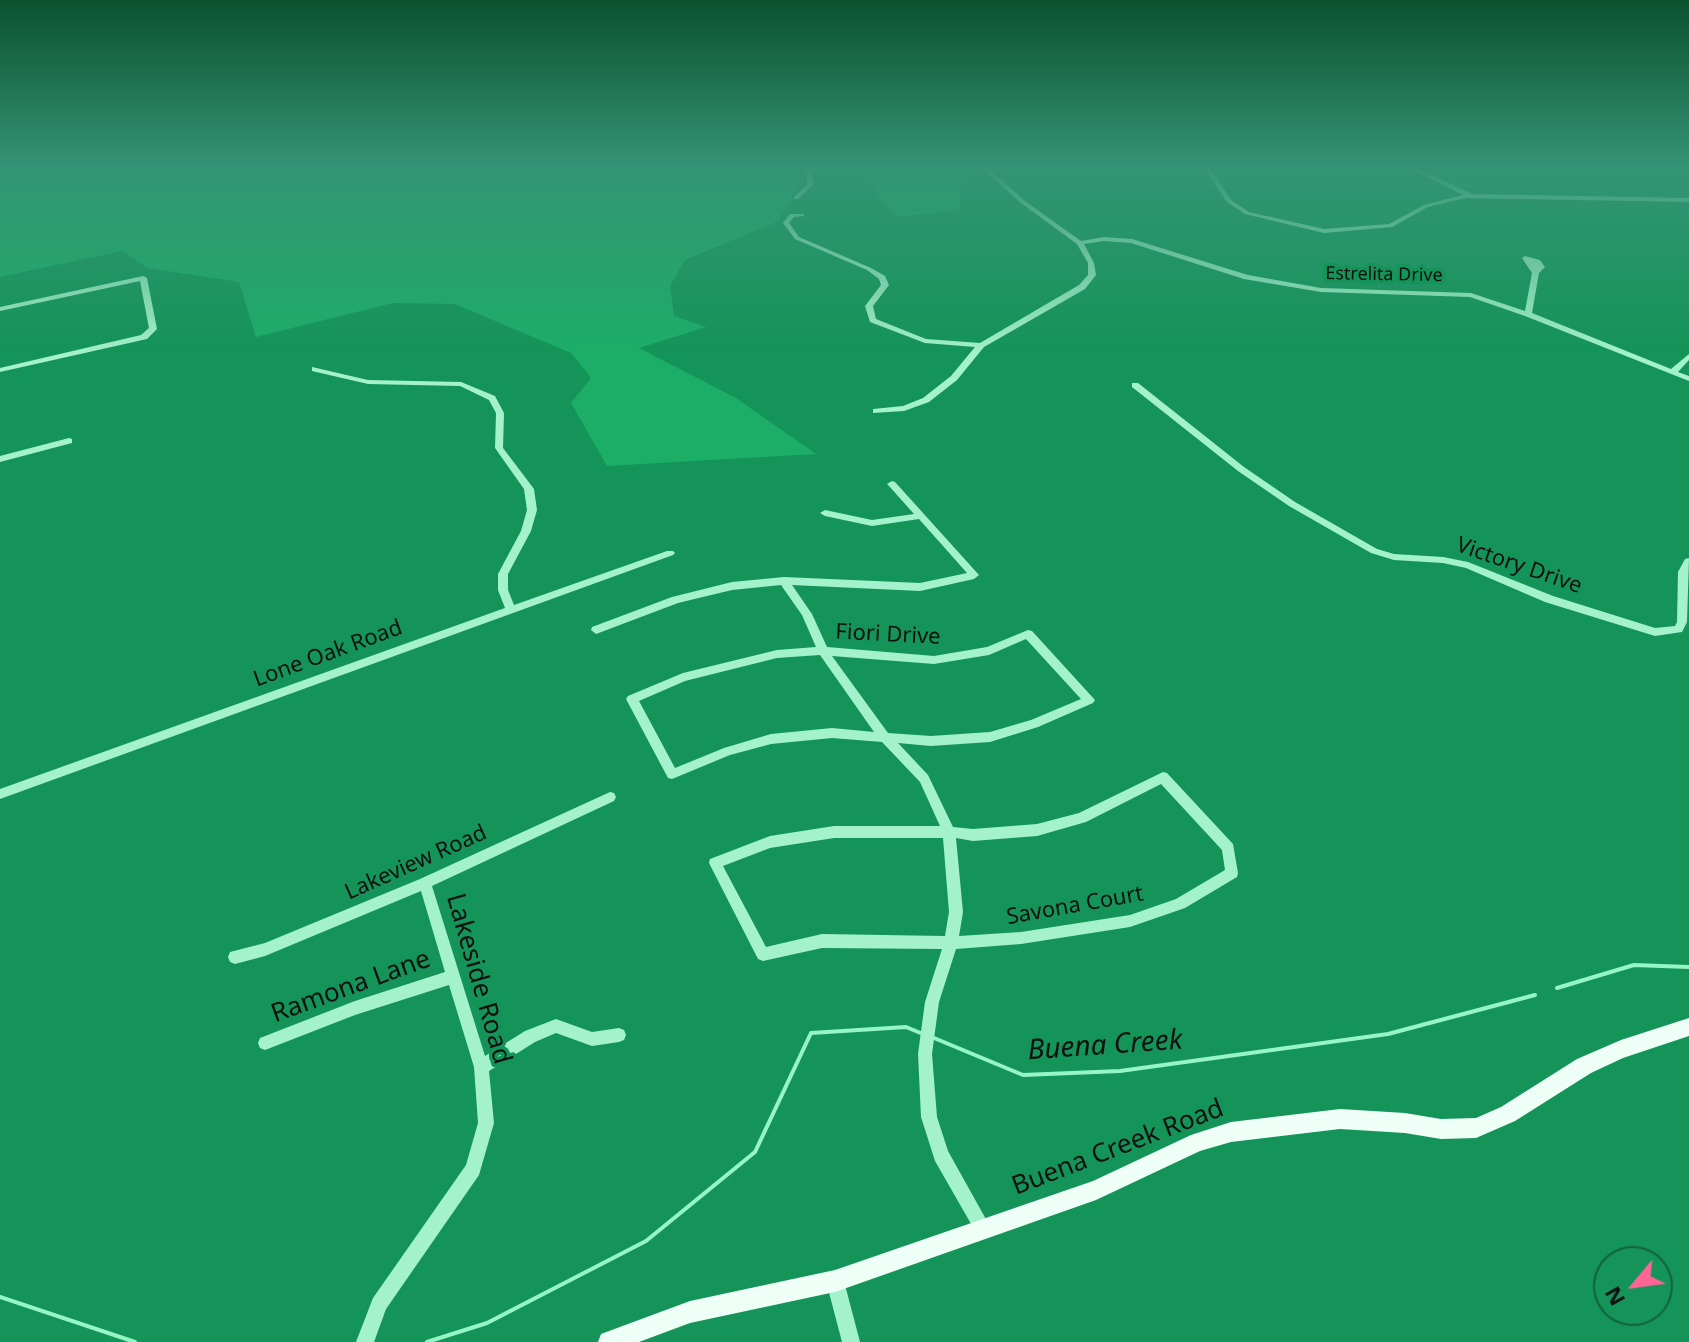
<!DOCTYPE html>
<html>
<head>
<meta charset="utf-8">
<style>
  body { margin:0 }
  #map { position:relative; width:1689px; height:1342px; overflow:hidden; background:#149458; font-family:"Noto Sans",sans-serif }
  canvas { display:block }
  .north { position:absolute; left:1593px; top:1246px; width:80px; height:80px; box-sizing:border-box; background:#149458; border:2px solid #13603c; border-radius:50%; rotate:241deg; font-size:22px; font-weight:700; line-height:32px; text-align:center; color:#111 }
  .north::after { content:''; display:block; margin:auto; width:28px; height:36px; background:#ff6497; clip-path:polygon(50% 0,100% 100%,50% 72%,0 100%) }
</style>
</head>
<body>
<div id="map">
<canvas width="1689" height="1342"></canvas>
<div class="north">N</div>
</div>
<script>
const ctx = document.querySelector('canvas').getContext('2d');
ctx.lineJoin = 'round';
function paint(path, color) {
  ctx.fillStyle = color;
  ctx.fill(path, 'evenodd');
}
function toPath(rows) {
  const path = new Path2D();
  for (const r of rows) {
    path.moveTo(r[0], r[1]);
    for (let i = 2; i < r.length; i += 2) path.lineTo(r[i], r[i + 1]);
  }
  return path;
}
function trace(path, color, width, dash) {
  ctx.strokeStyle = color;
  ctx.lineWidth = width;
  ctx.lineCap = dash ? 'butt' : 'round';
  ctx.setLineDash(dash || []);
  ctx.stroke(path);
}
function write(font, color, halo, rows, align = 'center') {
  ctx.font = font + ' "Noto Sans",sans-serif';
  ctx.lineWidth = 7;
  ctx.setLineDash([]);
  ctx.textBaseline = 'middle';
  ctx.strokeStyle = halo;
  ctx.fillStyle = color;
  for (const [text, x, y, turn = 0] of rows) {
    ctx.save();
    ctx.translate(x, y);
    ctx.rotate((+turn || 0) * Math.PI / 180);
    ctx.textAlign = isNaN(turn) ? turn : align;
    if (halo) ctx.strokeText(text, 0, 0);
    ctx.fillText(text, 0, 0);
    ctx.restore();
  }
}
paint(toPath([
  [0,168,798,168,798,187,778,221,685,260,670,286,674,316,706,327,639,348,736,398,816,454,607,466,571,403,591,378,571,353,455,304,393,303,256,337,239,282,148,268,122,251,0,277],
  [866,168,955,168,961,179,959,210,899,217,879,199]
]), '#1cae67');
trace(toPath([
  [1557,988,1634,965,1689,967],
  [934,1038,1023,1075,1120,1071,1388,1034,1535,995],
  [0,1297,135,1342],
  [427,1342,487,1323,646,1241,755,1152,811,1033,906,1027,923,1034]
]), '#96f5c5', 4);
paint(toPath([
  [807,168,813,168,813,185,798,199,794,199,794,197,807,185,807,168],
  [982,168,988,168,1025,201,1081,241,1104,237,1132,239,1248,275,1321,288,1471,293,1525,311,1532,273,1522,258,1525,256,1540,260,1545,267,1539,273,1532,313,1671,369,1689,354,1689,360,1678,372,1689,376,1689,381,1525,316,1470,297,1321,292,1244,279,1131,243,1104,241,1084,244,1094,263,1096,275,1085,289,984,347,957,380,929,402,904,411,873,413,873,409,903,406,923,398,951,376,975,347,925,343,870,322,865,306,881,285,879,279,867,270,795,239,783,223,790,214,804,214,804,216,794,217,789,223,799,237,871,268,885,276,889,285,873,306,876,319,926,339,980,343,1079,285,1088,275,1088,263,1077,244,1021,203,982,168],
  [1204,168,1210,168,1231,200,1249,212,1324,229,1389,224,1424,205,1463,195,1409,168,1416,168,1472,194,1689,198,1689,202,1465,198,1428,207,1392,227,1324,233,1245,214,1227,202,1204,168],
  [143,276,147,278,157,329,147,339,0,372,0,368,141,335,149,328,140,281,0,311,0,307,143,276],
  [312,367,368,380,461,382,495,396,504,413,503,448,534,489,537,510,531,531,508,574,508,590,514,605,667,551,673,551,675,553,673,555,0,799,0,789,505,608,498,590,498,574,521,531,527,510,524,489,495,448,496,413,489,400,460,386,368,384,312,371,312,367],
  [1132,383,1138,383,1244,467,1295,502,1377,549,1394,554,1443,557,1468,562,1553,596,1655,628,1675,626,1677,622,1678,572,1685,559,1689,558,1687,622,1682,632,1655,636,1545,602,1466,568,1443,563,1394,560,1371,553,1289,506,1238,471,1132,387,1132,383],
  [69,438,72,439,72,443,0,462,0,456,69,438],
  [892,481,895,482,979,575,974,579,920,591,792,585,812,614,827,647,934,656,987,647,1028,630,1032,631,1095,700,1093,703,1038,727,990,742,931,746,898,743,928,775,953,827,973,829,1037,824,1079,813,1163,772,1167,773,1233,844,1238,873,1237,877,1185,908,1130,927,1021,944,956,949,939,1002,932,1054,937,1117,948,1151,992,1230,990,1236,984,1238,978,1236,935,1161,921,1117,918,1054,925,1002,942,949,822,948,763,961,758,959,709,863,710,859,770,836,834,826,940,826,920,782,882,742,832,738,771,744,730,755,672,779,668,778,626,699,628,696,683,673,777,650,816,647,802,615,781,585,732,590,678,603,596,634,591,630,592,627,672,597,732,582,784,577,920,583,967,573,919,519,872,526,825,516,820,513,825,510,872,520,914,514,889,486,887,484,892,481],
  [1026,639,1081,699,1031,720,990,732,931,736,888,733,832,656,934,664,989,655,1026,639],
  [820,655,874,732,832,728,771,734,724,748,675,768,639,701,685,681,777,658,820,655],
  [1161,784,1222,850,1225,870,1176,899,1130,915,1021,932,959,936,963,912,956,838,973,841,1037,836,1086,822,1161,784],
  [834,838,943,838,949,912,945,936,822,934,766,947,723,866,770,848,834,838],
  [610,792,614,793,616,797,614,801,432,886,485,1056,525,1031,556,1019,592,1032,619,1028,624,1030,626,1035,624,1040,619,1042,592,1046,556,1033,535,1042,489,1071,494,1123,479,1175,386,1309,374,1342,356,1342,373,1298,466,1165,478,1123,474,1067,449,985,355,1015,265,1050,260,1048,258,1043,260,1038,355,1001,445,972,421,891,265,956,235,964,230,962,228,957,230,952,265,943,420,879,610,792],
  [835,1272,841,1275,844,1281,860,1342,842,1342,826,1281,829,1275,835,1272]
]), '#a4f2cc');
paint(toPath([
  [1689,1018,1689,1036,1623,1058,1591,1073,1515,1121,1476,1138,1441,1139,1405,1133,1340,1129,1231,1142,1200,1151,1096,1200,835,1292,690,1323,639,1342,598,1342,601,1334,690,1301,835,1270,1093,1181,1191,1135,1231,1122,1340,1109,1405,1113,1441,1119,1476,1118,1501,1107,1577,1059,1621,1040,1689,1018]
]), '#eefff8');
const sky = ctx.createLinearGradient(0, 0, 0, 356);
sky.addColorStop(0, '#0b5130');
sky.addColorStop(0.47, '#349475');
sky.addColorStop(1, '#34947500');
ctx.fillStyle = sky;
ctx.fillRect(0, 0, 1689, 356);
write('18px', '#111', '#149458', [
  ["Estrelita Drive",1384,275,1]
]);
write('22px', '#111', '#149458', [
  ["Victory Drive",1519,566,19],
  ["Fiori Drive",888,635,3],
  ["Lone Oak Road",328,654,-20],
  ["Lakeview Road",416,863,-24],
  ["Savona Court",1075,906,-10]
]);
write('26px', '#111', '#149458', [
  ["Lakeside Road",478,979,74],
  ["Ramona Lane",351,987,-20],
  ["Buena Creek Road",1118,1148,-21]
]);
write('italic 28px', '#111', '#149458', [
  ["Buena Creek",1105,1046,-4]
]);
</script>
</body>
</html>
